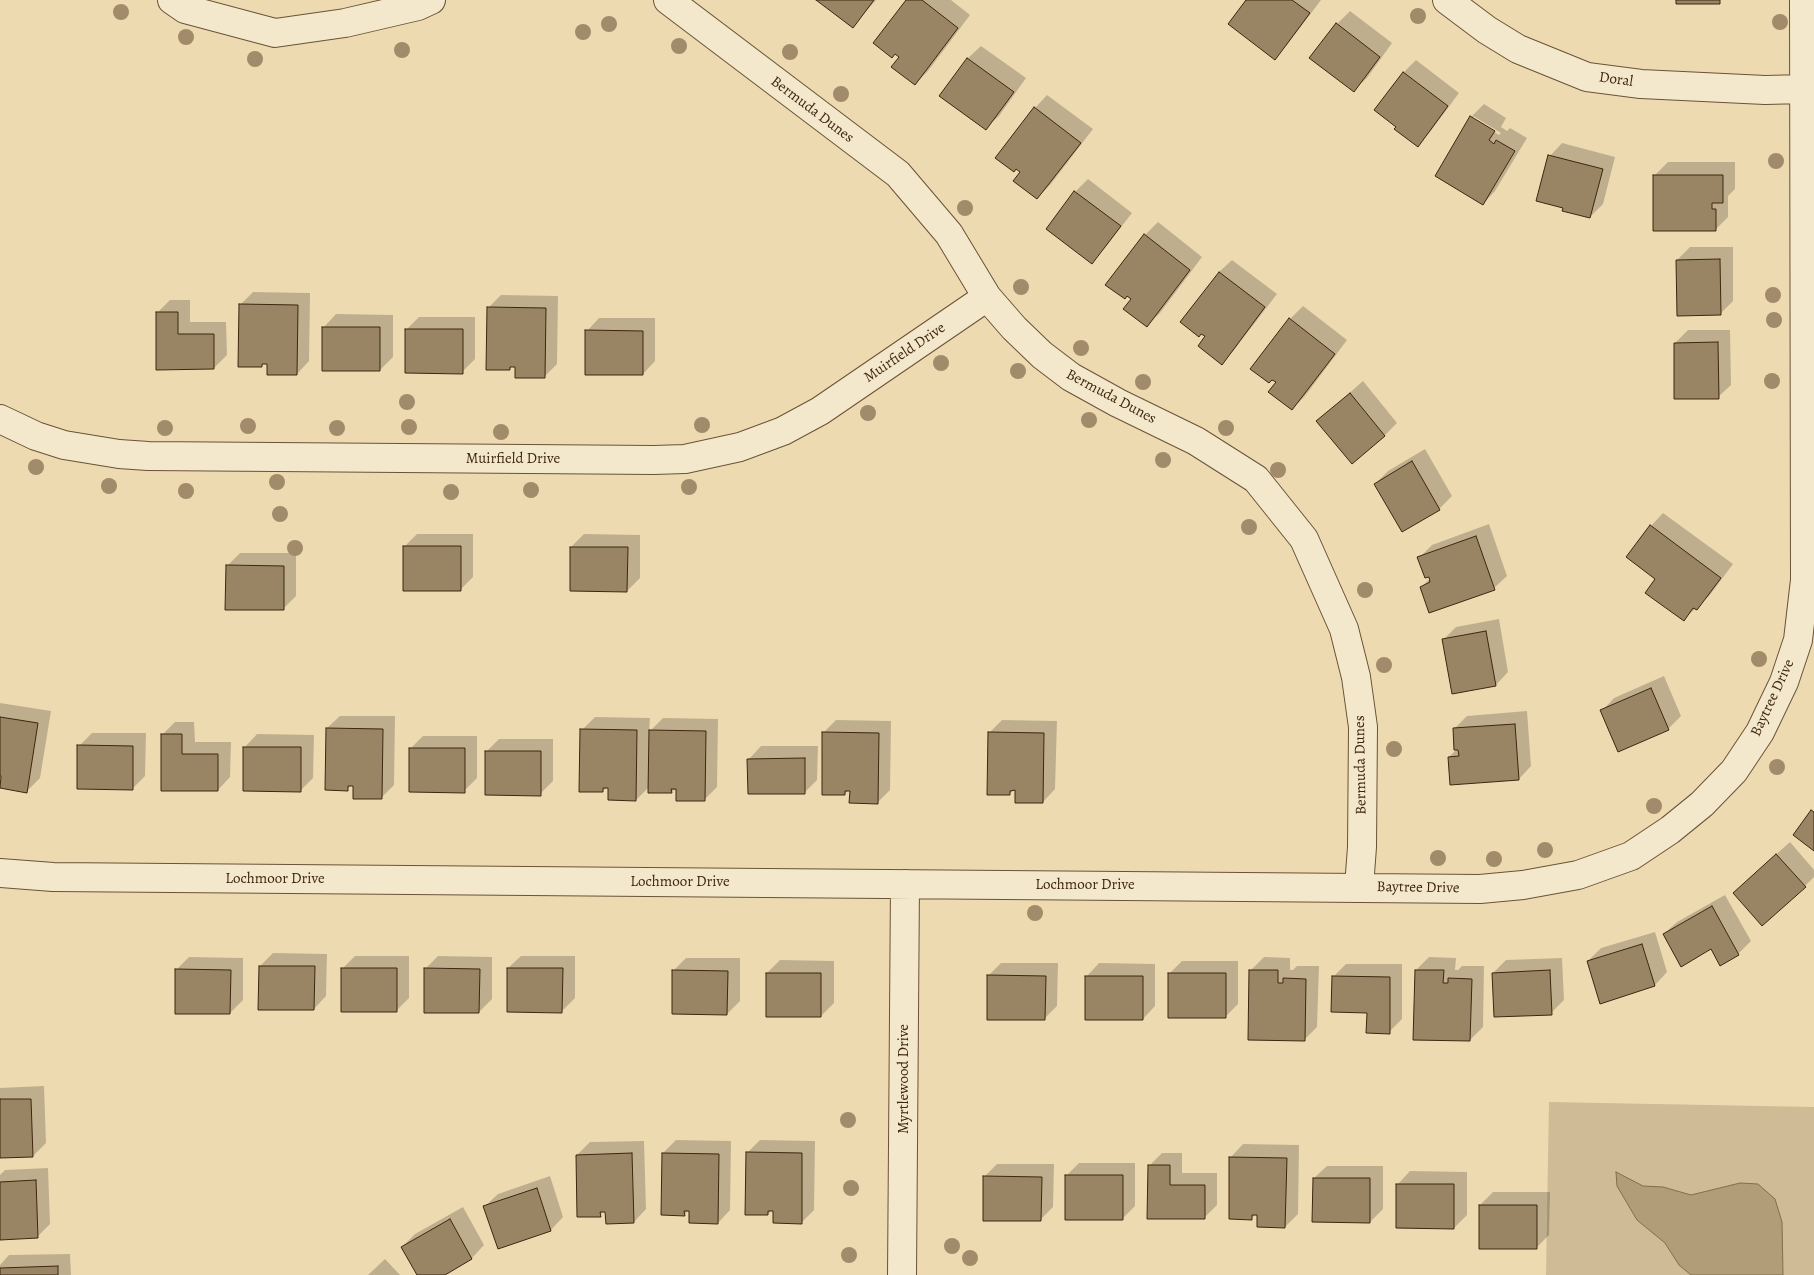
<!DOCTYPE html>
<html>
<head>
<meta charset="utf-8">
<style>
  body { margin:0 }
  canvas { display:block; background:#eddab0 }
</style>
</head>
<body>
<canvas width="1814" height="1275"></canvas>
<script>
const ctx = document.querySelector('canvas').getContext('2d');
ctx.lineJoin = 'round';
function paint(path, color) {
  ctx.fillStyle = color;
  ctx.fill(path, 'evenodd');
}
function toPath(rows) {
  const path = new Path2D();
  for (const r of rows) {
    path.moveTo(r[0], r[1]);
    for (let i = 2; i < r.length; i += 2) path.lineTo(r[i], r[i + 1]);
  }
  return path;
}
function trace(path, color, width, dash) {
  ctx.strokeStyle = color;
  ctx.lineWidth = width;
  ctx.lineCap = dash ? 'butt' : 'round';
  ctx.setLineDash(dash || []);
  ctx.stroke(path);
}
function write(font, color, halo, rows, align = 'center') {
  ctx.font = font + ' Alegreya,serif';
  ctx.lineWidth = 5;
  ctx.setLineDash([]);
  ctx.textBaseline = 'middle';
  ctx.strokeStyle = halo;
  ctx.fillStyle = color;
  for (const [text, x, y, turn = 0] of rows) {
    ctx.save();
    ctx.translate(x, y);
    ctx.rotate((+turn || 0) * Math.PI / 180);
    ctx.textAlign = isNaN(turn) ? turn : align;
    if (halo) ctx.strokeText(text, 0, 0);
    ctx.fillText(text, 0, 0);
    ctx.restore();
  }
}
paint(toPath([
  [1549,1102,1814,1107,1814,1275,1546,1275]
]), '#cfbb95');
const water = toPath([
  [1616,1172,1643,1186,1663,1187,1691,1195,1740,1183,1758,1184,1775,1199,1782,1222,1783,1275,1691,1275,1679,1265,1665,1243,1637,1220,1617,1186,1616,1172]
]);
paint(water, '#b29d79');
trace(water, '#846d4f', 1);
paint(toPath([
  [818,0,876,0,853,26],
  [908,0,951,0,970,15,928,71,915,84,900,57],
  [1248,0,1321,0,1287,45,1275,58],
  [1350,11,1392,43,1367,78,1354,90,1337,24],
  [981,46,1026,78,999,116,986,128,941,96,968,58],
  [1416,60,1459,93,1430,132,1417,145,1403,73],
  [1047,95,1093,129,1050,185,1037,198,1022,171,1035,108],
  [1484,104,1506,118,1501,127,1507,131,1510,128,1527,138,1495,191,1483,204,1471,117],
  [1473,116,1501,133,1499,135,1473,119],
  [1562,143,1615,157,1603,204,1590,217,1550,156],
  [1668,162,1735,162,1735,189,1728,196,1728,217,1715,230,1655,175],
  [1088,179,1132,213,1104,249,1091,262,1048,228,1075,192],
  [1158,222,1202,257,1160,313,1147,325,1132,299,1145,235],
  [1690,247,1733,247,1733,301,1720,314,1677,260],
  [1232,260,1277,294,1234,350,1222,363,1207,336,1219,272],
  [253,292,310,293,309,361,297,374,269,363,264,362,261,366,240,305],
  [501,295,558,296,557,364,544,377,516,366,513,365,509,369,488,308],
  [170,300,190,300,190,322,226,322,227,355,214,368,158,368,157,313],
  [1303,306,1347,340,1305,396,1292,409,1277,382,1290,319],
  [336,314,393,315,393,357,380,370,324,327],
  [419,317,475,317,475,359,462,372,407,329],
  [599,318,655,318,655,361,643,374,587,331],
  [1688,330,1730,330,1731,385,1718,397,1675,343],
  [1363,381,1397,423,1384,436,1318,421],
  [1425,449,1452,496,1439,509,1375,484,1388,471],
  [1663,513,1733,564,1709,596,1683,620,1657,579,1651,526],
  [1489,524,1507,576,1494,588,1422,587,1430,578,1419,558,1432,545],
  [417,534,473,534,473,577,460,590,404,547],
  [584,534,640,535,640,578,627,591,571,547],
  [240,553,296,553,296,596,283,609,227,566],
  [1499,619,1508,672,1496,685,1443,640,1456,627],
  [1664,676,1681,716,1669,728,1619,750,1602,711,1614,698],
  [0,703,51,711,40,778,27,791,0,775],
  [1527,711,1531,766,1519,779,1449,757,1457,749,1454,729,1467,716],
  [340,716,395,716,394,785,381,798,354,785,352,785,347,789,327,728],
  [595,717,650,718,649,732,663,718,718,719,717,787,704,800,678,788,671,792,650,786,636,800,609,787,602,791,582,730],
  [836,720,891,721,890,790,878,802,851,789,844,794,823,733],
  [1002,720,1057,721,1055,789,1043,802,1016,789,1009,794,989,733],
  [175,722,194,722,195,742,231,742,230,777,218,790,162,735],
  [92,733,146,733,145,776,132,789,79,746],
  [257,734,314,735,313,778,301,790,245,747],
  [423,736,477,736,477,778,464,791,411,748],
  [499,739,553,739,553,781,540,794,486,752],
  [761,746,818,746,817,780,804,793,749,759],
  [1790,842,1814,870,1814,877,1805,886,1747,880],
  [1725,895,1751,941,1738,954,1664,934,1677,922],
  [1655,932,1667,972,1655,985,1588,961,1601,948],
  [273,953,327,954,326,996,314,1009,260,966],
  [355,956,409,956,409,998,396,1011,342,969],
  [438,956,492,957,492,999,479,1012,425,969],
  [521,956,575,956,575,998,562,1011,508,968],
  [189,957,243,958,243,1000,230,1013,176,970],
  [1264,957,1290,958,1290,970,1293,970,1297,966,1319,966,1317,1027,1304,1040,1251,970],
  [1429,957,1456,958,1455,970,1458,970,1462,966,1484,966,1483,1027,1470,1040,1416,970],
  [686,958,740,958,740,1001,727,1014,673,971],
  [1562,958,1564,1000,1551,1013,1493,973,1506,960],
  [780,960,834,961,834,1003,821,1016,767,973],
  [1182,961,1238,961,1238,1004,1225,1017,1169,974],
  [1001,963,1058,963,1057,1006,1045,1018,988,976],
  [1099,963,1155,964,1155,1006,1143,1019,1087,976],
  [1346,964,1402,964,1402,1019,1389,1032,1333,977],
  [44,1086,46,1143,33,1156,0,1157,0,1088],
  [676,1140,731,1141,730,1210,718,1223,691,1208,684,1215,663,1153],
  [760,1140,815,1141,814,1210,801,1223,775,1210,772,1210,768,1214,747,1153],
  [644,1141,646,1209,634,1222,606,1209,600,1215,577,1155,590,1142],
  [1243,1144,1299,1145,1298,1214,1285,1227,1258,1214,1251,1218,1231,1157],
  [1162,1153,1182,1153,1182,1173,1217,1173,1217,1205,1204,1218,1149,1166],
  [1079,1163,1135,1163,1135,1206,1122,1219,1066,1176],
  [997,1164,1054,1164,1053,1207,1040,1220,984,1177],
  [1327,1166,1383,1166,1383,1209,1370,1222,1314,1178],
  [48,1168,50,1224,37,1237,0,1238,0,1175,5,1170],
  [1410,1171,1467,1172,1467,1215,1454,1228,1398,1184],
  [550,1176,563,1217,551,1230,485,1206,498,1194],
  [1493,1192,1550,1192,1549,1235,1536,1248,1480,1205],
  [463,1207,484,1245,472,1258,442,1275,418,1275,402,1247,415,1234],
  [70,1254,71,1275,0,1275,0,1265,9,1255],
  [385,1259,400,1275,368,1275]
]), '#0003');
const building = toPath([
  [816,0,874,0,853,28,816,0],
  [906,0,922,0,958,28,915,85,891,67,899,57,895,54,892,58,873,43,906,0],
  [1246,0,1292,0,1310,13,1275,60,1228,24,1246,0],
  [1676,0,1720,0,1720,4,1676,4,1676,0],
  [1336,23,1380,57,1354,92,1309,58,1336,23],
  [967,58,1014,92,986,130,939,96,967,58],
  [1403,72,1448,106,1418,147,1394,129,1396,127,1374,110,1403,72],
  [1034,107,1081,143,1037,199,1013,181,1020,172,1016,169,1014,172,995,158,1034,107],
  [1470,116,1495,131,1489,140,1494,144,1496,140,1515,151,1483,205,1435,176,1470,116],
  [1548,155,1603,169,1590,218,1562,211,1563,208,1536,201,1548,155],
  [1653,175,1723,175,1723,203,1712,203,1712,209,1716,209,1716,231,1653,231,1653,175],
  [1074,191,1121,226,1092,264,1046,229,1074,191],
  [1144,234,1190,270,1147,327,1123,309,1131,299,1127,296,1125,299,1105,285,1144,234],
  [1720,259,1721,315,1677,316,1676,260,1720,259],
  [1219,272,1265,307,1222,365,1198,346,1205,336,1201,334,1199,337,1180,322,1219,272],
  [239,304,298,305,297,375,267,375,267,364,262,364,262,367,238,367,239,304],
  [487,307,546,308,545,378,515,378,515,367,510,367,510,370,486,370,487,307],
  [156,312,178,312,178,334,214,334,214,369,156,370,156,312],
  [1289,318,1335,354,1292,410,1268,392,1276,382,1272,380,1269,383,1250,369,1289,318],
  [322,327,380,327,380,371,322,371,322,327],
  [405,329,463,329,463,374,405,373,405,329],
  [585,330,643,331,643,375,585,375,585,330],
  [1718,342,1719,399,1674,399,1674,343,1718,342],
  [1350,393,1385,436,1352,464,1316,421,1350,393],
  [1412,461,1440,510,1402,532,1374,484,1412,461],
  [1650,525,1721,578,1697,610,1693,608,1684,621,1645,593,1655,579,1626,557,1650,525],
  [1476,536,1495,590,1429,613,1420,587,1430,582,1429,577,1425,578,1417,557,1476,536],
  [403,546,461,546,461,591,403,591,403,546],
  [570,547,628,547,627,592,570,591,570,547],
  [226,565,284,566,284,610,225,610,226,565],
  [1486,631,1496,686,1452,694,1442,639,1486,631],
  [1651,688,1669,730,1618,752,1600,710,1651,688],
  [0,717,38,723,27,793,0,788,1,776,0,776,0,717],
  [1515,724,1519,780,1450,785,1448,757,1459,756,1458,750,1454,750,1453,728,1515,724],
  [326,728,383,729,382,799,353,799,353,786,348,786,348,791,325,790,326,728],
  [580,729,637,730,636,801,608,800,608,788,603,788,603,792,579,792,580,729],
  [649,730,706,731,705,801,676,801,676,789,671,789,672,793,648,793,649,730],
  [822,732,879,733,878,804,849,803,850,791,845,791,845,795,822,795,822,732],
  [988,732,1044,733,1043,803,1015,803,1015,790,1010,791,1010,795,987,795,988,732],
  [161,734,182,734,182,754,218,754,218,791,161,791,161,734],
  [77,745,133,746,133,790,77,789,77,745],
  [243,747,301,747,301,792,243,791,243,747],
  [409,748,465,748,465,793,409,792,409,748],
  [485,751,541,751,541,796,485,795,485,751],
  [805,758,805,794,748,794,747,759,805,758],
  [1811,810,1814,812,1814,851,1793,835,1811,810],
  [1776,854,1806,887,1762,926,1733,893,1776,854],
  [1712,906,1739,955,1720,966,1711,949,1681,967,1663,934,1712,906],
  [1642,944,1655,986,1600,1004,1587,961,1642,944],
  [259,966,315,966,314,1010,258,1010,259,966],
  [341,968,397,968,397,1012,341,1012,341,968],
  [424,968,480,969,479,1013,424,1013,424,968],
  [507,968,563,968,562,1013,507,1012,507,968],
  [175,969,231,970,230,1014,175,1014,175,969],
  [672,970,728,971,727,1015,672,1014,672,970],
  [1249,970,1278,970,1278,983,1283,983,1283,978,1306,979,1305,1041,1248,1040,1249,970],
  [1415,970,1444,970,1443,983,1448,983,1448,978,1472,979,1470,1041,1413,1040,1415,970],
  [1550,970,1552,1015,1494,1017,1492,973,1550,970],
  [766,973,821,973,821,1017,766,1017,766,973],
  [1168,973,1226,973,1226,1018,1168,1018,1168,973],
  [987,975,1046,976,1045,1020,987,1020,987,975],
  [1085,976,1143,976,1143,1020,1085,1020,1085,976],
  [1332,976,1390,977,1390,1034,1366,1033,1367,1013,1331,1012,1332,976],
  [0,1099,31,1099,33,1157,0,1158,0,1099],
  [746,1152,802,1153,802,1224,773,1223,773,1211,768,1211,768,1215,745,1215,746,1152],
  [632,1153,634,1223,606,1224,605,1212,600,1212,601,1217,577,1217,576,1155,632,1153],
  [662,1153,719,1154,718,1224,689,1223,689,1211,684,1211,685,1216,661,1215,662,1153],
  [1229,1157,1287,1158,1285,1228,1257,1227,1257,1215,1252,1215,1252,1220,1229,1219,1229,1157],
  [1148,1165,1170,1165,1170,1185,1205,1185,1205,1219,1147,1219,1148,1165],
  [1065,1175,1123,1175,1123,1220,1065,1220,1065,1175],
  [983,1176,1042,1177,1041,1221,983,1221,983,1176],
  [1313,1178,1370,1178,1370,1223,1312,1222,1313,1178],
  [36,1180,38,1238,0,1240,0,1182,36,1180],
  [1396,1184,1454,1184,1454,1229,1396,1228,1396,1184],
  [537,1188,551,1231,498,1249,483,1206,537,1188],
  [1479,1205,1537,1205,1537,1249,1479,1249,1479,1205],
  [450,1219,472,1259,445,1275,417,1275,401,1247,450,1219],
  [58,1266,58,1275,0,1275,0,1268,58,1266]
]);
paint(building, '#998463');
trace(building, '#3e260f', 1);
const minor = toPath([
  [172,0,185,9,275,33,345,23,418,6,431,0],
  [668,0,898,174,949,234,987,297,1014,328,1042,355,1071,377,1118,403,1196,441,1256,479,1304,539,1344,629,1356,677,1363,727,1362,847,1359,887],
  [1447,0,1487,30,1518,49,1587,77,1641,84,1765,90,1804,89],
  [0,419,36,436,64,445,119,454,148,456,654,460,685,459,740,447,783,431,820,411,987,297],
  [0,873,53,877,1480,889,1523,885,1578,875,1631,856,1670,830,1702,804,1734,771,1760,732,1784,682,1798,640,1805,580,1804,0],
  [902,1275,905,884]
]);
trace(minor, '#6a5337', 30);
trace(minor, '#f3e7cc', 28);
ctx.fillStyle = '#a18b6a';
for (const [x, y] of [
  [121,12],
  [1418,16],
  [1780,22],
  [609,24],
  [583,32],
  [186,37],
  [679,46],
  [402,50],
  [790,52],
  [255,59],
  [841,94],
  [1776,161],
  [965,208],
  [1021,287],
  [1773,295],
  [1774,320],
  [1081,348],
  [941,363],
  [1018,371],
  [1772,381],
  [1143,382],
  [407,402],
  [868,413],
  [1089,420],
  [702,425],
  [248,426],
  [409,427],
  [165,428],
  [337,428],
  [1226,428],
  [501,432],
  [1163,460],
  [36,467],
  [1278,470],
  [277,482],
  [109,486],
  [689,487],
  [531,490],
  [186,491],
  [451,492],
  [280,514],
  [1249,527],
  [295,548],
  [1365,590],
  [1759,659],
  [1384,665],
  [1394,749],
  [1777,767],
  [1654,806],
  [1545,850],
  [1438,858],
  [1494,859],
  [1035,913],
  [848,1120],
  [851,1188],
  [952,1246],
  [849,1255],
  [970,1258]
]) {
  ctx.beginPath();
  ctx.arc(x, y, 8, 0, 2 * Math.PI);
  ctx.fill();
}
write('15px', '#3e260f', '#f3e7cc', [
  ["Doral",1616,80,8],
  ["Bermuda Dunes",812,110,37],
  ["Muirfield Drive",905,353,-34],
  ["Bermuda Dunes",1111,397,28],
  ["Muirfield Drive",513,459],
  ["Baytree Drive",1773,698,-65],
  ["Bermuda Dunes",1361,765,-91],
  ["Lochmoor Drive",275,879],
  ["Lochmoor Drive",680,882],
  ["Lochmoor Drive",1085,885],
  ["Baytree Drive",1418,888,1],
  ["Myrtlewood Drive",904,1079,-90]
]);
</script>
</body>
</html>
